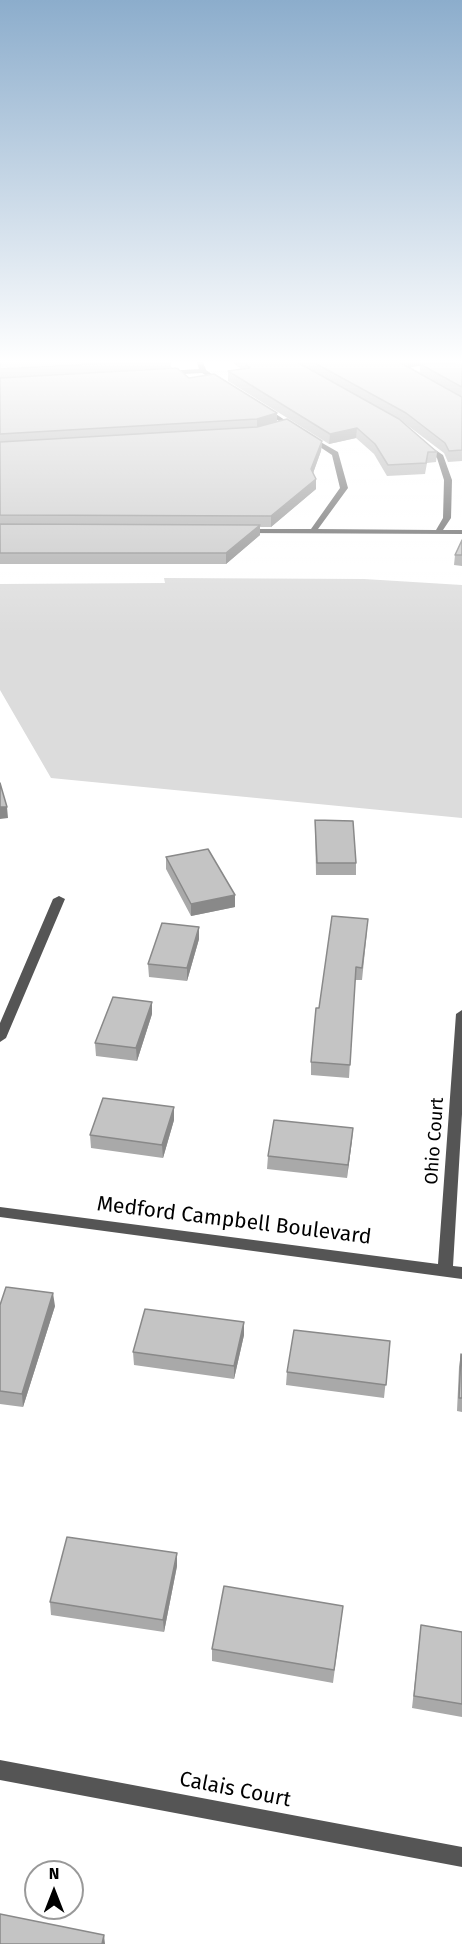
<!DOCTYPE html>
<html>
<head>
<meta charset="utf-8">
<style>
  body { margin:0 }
  #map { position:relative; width:462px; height:1944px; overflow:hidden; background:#fff; font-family:"Fira Sans",sans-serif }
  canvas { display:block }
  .north { position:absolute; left:24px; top:1860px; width:60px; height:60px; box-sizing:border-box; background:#fff; border:2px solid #999; border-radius:50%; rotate:0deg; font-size:16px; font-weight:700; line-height:24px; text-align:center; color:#000 }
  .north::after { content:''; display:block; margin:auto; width:21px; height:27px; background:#000; clip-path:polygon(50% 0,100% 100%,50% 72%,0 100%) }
</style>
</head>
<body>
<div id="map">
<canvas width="462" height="1944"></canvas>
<div class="north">N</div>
</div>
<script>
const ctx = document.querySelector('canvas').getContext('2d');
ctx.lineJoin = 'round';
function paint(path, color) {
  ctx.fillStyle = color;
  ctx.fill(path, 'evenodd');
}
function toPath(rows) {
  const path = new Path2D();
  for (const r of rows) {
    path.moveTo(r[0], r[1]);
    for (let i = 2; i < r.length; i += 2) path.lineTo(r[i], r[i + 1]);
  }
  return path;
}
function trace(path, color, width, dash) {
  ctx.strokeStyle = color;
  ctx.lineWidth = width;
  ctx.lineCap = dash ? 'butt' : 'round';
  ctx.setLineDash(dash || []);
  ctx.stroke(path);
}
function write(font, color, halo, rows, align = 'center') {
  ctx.font = font + ' "Fira Sans",sans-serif';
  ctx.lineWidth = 6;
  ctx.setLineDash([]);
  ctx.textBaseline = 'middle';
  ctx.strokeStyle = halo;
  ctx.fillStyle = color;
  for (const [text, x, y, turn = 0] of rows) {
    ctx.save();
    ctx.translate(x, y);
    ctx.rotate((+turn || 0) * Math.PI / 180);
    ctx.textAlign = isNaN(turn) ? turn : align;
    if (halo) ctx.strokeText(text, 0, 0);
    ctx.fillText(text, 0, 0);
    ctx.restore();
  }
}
paint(toPath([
  [164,578,364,579,462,585,462,818,51,778,0,690,0,584,165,583]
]), '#dcdcdc');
paint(toPath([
  [197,362,203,362,206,370,224,382,224,384,220,384,202,373,166,375,163,373,166,371,199,369,197,362],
  [261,407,265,407,291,424,277,427,277,425,282,423,261,409,261,407],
  [310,436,338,452,348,488,318,529,436,530,443,518,444,480,437,458,421,445,425,443,443,455,452,480,451,518,443,530,462,530,462,534,241,533,241,529,311,529,340,488,332,455,308,439,308,437,310,436],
  [59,896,65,899,6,1038,0,1042,0,1023,53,899,59,896],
  [462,1010,462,1114,453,1266,462,1267,462,1279,0,1217,0,1207,438,1264,456,1014,462,1010],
  [0,1760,462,1847,462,1867,0,1780,0,1760]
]), '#555');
paint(toPath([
  [0,362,171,362,171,368,189,378,277,413,277,422,322,441,321,451,313,473,316,489,271,527,260,527,260,535,226,564,0,564],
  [233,362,462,362,462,461,448,462,444,453,403,422,437,452,436,462,427,463,425,474,387,476,374,454,356,438,329,444,228,381,228,371,241,369],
  [420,365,420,373,410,367],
  [462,540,462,566,454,565,455,555],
  [315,820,356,863,356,875,316,875],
  [166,857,235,907,191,916,166,869],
  [199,927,199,939,187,981,149,977,148,964],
  [367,931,362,980,355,980,349,1078,311,1075,311,1062,319,1008],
  [152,1014,137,1061,96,1056,95,1043],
  [174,1120,163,1158,91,1148,90,1135],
  [353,1128,347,1178,267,1169,268,1156],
  [0,1305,55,1306,23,1407,0,1404],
  [244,1322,244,1335,234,1379,134,1365,133,1352],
  [390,1341,384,1398,286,1385,287,1372],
  [461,1354,462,1355,462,1412,457,1411,459,1367],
  [177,1566,164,1632,51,1615,50,1602],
  [343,1606,333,1683,212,1661,212,1649],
  [421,1625,462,1632,462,1717,412,1708]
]), '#a9a9a9');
paint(toPath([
  [409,362,435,362,435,363,408,368],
  [277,413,277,422,257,429,257,419],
  [357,428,356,438,329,444,330,434],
  [322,441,321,451,311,479,311,469],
  [316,479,316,489,271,527,271,516],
  [260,525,260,535,226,564,226,553],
  [0,807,7,807,8,818,0,819],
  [235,895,235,907,191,916,191,904],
  [199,927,199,939,187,981,187,968],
  [152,1002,152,1014,137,1061,136,1048],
  [174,1107,174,1120,163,1158,162,1145],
  [353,1128,352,1141,347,1178,348,1165],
  [53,1293,55,1306,23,1407,22,1394],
  [244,1322,244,1335,234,1379,234,1366],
  [177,1553,177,1566,164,1632,163,1620],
  [104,1935,105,1944,102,1944]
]), '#898989');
const building = toPath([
  [0,362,132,362,0,369,0,362],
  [244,362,297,362,399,419,437,452,428,452,426,463,388,465,375,444,357,428,330,434,228,371,250,368,244,362],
  [313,362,399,362,462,397,462,450,449,451,445,443,406,413,313,362],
  [462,362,462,387,420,364,462,362],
  [177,368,189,378,214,374,277,413,257,419,0,434,0,378,177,368],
  [287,419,322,441,311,469,316,479,271,516,0,515,0,442,257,427,287,419],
  [0,524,260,525,226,553,0,553,0,524],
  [462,540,462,555,455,555,462,540],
  [0,783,7,807,0,807,0,783],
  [315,820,353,821,356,863,317,863,315,820],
  [208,849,235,895,191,904,166,857,208,849],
  [332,916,368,919,362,968,356,967,350,1065,311,1062,316,1008,319,1008,332,916],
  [162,923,199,927,187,968,148,964,162,923],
  [113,997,152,1002,136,1048,95,1043,113,997],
  [103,1098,174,1107,162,1145,90,1135,103,1098],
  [274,1120,353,1128,348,1165,268,1156,274,1120],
  [6,1287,53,1293,22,1394,0,1391,0,1305,6,1287],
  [145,1309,244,1322,234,1366,133,1352,145,1309],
  [294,1330,390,1341,386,1385,287,1372,294,1330],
  [461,1354,462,1355,462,1398,459,1398,461,1354],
  [67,1537,177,1553,163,1620,50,1602,67,1537],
  [224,1586,343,1606,334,1670,212,1649,224,1586],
  [421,1625,462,1632,462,1704,414,1696,421,1625],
  [0,1914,104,1935,102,1944,0,1944,0,1914]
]);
paint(building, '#c4c4c4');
trace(building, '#898989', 1.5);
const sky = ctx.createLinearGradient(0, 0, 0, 634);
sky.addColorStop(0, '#8cadcc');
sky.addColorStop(0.57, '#fff');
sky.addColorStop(1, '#ffffff00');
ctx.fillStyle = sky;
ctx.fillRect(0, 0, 462, 634);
write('18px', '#000', '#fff', [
  ["Ohio Court",435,1141,-86]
]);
write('21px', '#000', '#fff', [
  ["Medford Campbell Boulevard",234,1221,7],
  ["Calais Court",235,1790,11]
]);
</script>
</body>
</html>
